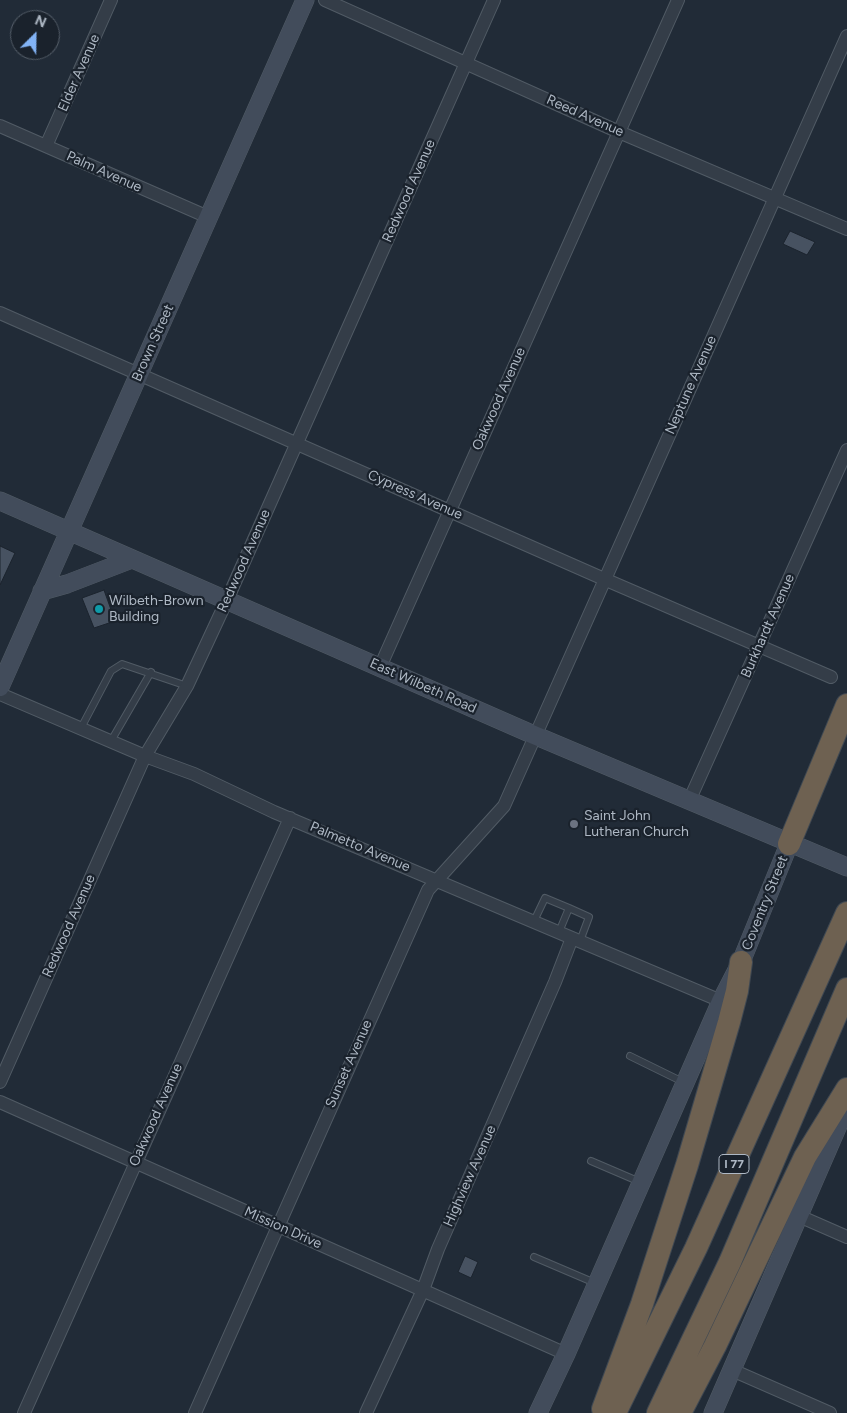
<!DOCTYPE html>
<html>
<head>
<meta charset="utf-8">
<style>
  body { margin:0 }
  #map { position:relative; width:847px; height:1413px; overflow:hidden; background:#212b37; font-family:Figtree,sans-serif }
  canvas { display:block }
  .north { position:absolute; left:10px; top:10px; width:50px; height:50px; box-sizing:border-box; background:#1a222c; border:1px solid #555e69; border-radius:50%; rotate:23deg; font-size:14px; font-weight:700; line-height:20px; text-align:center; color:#aeb8c4 }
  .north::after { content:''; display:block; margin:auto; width:18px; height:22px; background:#82b3f5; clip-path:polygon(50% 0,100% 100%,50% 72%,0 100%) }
</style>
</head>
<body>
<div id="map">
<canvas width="847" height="1413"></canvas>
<div class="north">N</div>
</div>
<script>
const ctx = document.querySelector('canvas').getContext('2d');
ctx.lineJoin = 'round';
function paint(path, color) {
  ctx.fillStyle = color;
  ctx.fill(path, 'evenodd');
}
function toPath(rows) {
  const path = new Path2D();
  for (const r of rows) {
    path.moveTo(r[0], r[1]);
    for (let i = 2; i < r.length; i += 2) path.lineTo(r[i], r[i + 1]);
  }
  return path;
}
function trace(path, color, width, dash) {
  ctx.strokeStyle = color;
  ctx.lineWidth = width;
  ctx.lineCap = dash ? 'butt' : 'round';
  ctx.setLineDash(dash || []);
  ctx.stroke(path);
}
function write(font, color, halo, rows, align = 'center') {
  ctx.font = font + ' Figtree,sans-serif';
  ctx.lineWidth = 4.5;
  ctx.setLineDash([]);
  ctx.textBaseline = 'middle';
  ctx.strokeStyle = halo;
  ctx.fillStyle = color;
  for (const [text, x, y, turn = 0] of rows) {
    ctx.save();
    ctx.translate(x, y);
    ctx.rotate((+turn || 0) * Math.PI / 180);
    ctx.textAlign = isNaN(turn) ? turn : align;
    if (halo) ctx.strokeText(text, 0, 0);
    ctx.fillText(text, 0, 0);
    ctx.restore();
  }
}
const building = toPath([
  [790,231,815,242,807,255,783,244,790,231],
  [0,546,15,553,0,585,0,546],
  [104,590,115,621,94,628,82,598,104,590],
  [465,1256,478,1262,471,1278,458,1272,465,1256]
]);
paint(building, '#475261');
trace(building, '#1c242e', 1);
const service = toPath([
  [81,728,111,671,122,664,187,686],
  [111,741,151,672],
  [569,908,589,917,580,941],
  [534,921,545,898,569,908,559,932],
  [630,1056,683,1082],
  [591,1161,640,1182],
  [534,1257,595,1283]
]);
const minor = toPath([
  [325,0,619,132,847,229],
  [0,126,208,217],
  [46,146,111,0],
  [0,313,604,579,831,677],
  [380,667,678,0],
  [0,694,145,756,194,774,274,812,721,1001],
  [689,801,847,450],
  [0,1082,145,756,187,686,227,600,494,0],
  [0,1102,566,1354],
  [799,1216,847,1237],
  [732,1370,830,1413],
  [24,1413,290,818],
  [195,1413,428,890,504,806,847,36],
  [366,1413,423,1290,438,1249,555,982,572,938]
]);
const secondary = toPath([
  [0,501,534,735,847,867],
  [42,591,67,584,132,559],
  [0,687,305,0],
  [538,1413,566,1354,721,1001,741,962,789,844],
  [713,1413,847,1105]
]);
const motorway = toPath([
  [789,844,847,705],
  [603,1409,642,1304,687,1165,729,1022,737,991,741,962],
  [615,1413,696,1248,847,913],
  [658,1413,730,1262,847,989],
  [680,1413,715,1346,805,1157,847,1089]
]);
trace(service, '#515b65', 8);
trace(minor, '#515b65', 14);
trace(secondary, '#515b65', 19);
trace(motorway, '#3f4852', 24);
trace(service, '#343d48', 6);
trace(minor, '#343d48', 12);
trace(secondary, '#424c5b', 18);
trace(motorway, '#6e6151', 22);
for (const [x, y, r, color] of [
  [99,609,5,"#0f9aa8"],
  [574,824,5,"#6b7280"]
]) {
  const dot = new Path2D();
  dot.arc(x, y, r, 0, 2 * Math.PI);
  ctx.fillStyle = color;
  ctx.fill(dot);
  trace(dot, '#1a222c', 2);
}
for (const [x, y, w] of [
  [734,1164,30]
]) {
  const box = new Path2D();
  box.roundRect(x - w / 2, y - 9.5, w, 19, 4);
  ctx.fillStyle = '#1a222c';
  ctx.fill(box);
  trace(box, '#aeb8c4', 1);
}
write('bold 12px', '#aeb8c4', null, [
  ["I 77",734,1164]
]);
write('14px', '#aeb8c4', '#1a222c', [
  ["Elder Avenue",79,73,-66],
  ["Reed Avenue",585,116,24],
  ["Palm Avenue",104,172,24],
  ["Redwood Avenue",409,191,-66],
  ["Brown Street",153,343,-66],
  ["Neptune Avenue",691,385,-66],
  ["Oakwood Avenue",499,399,-66],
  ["Cypress Avenue",415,495,24],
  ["Redwood Avenue",244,561,-66],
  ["Burkhardt Avenue",768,626,-66],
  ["East Wilbeth Road",423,686,24],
  ["Palmetto Avenue",360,847,23],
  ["Coventry Street",765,903,-68],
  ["Redwood Avenue",69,926,-66],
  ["Sunset Avenue",349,1064,-66],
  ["Oakwood Avenue",156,1115,-66],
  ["Highview Avenue",470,1176,-66],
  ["Mission Drive",283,1228,24]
]);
write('14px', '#aeb8c4', '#1a222c', [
  ["Wilbeth-Brown",109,601],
  ["Building",109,617],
  ["Saint John",584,816],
  ["Lutheran Church",584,832]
], 'left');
</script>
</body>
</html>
